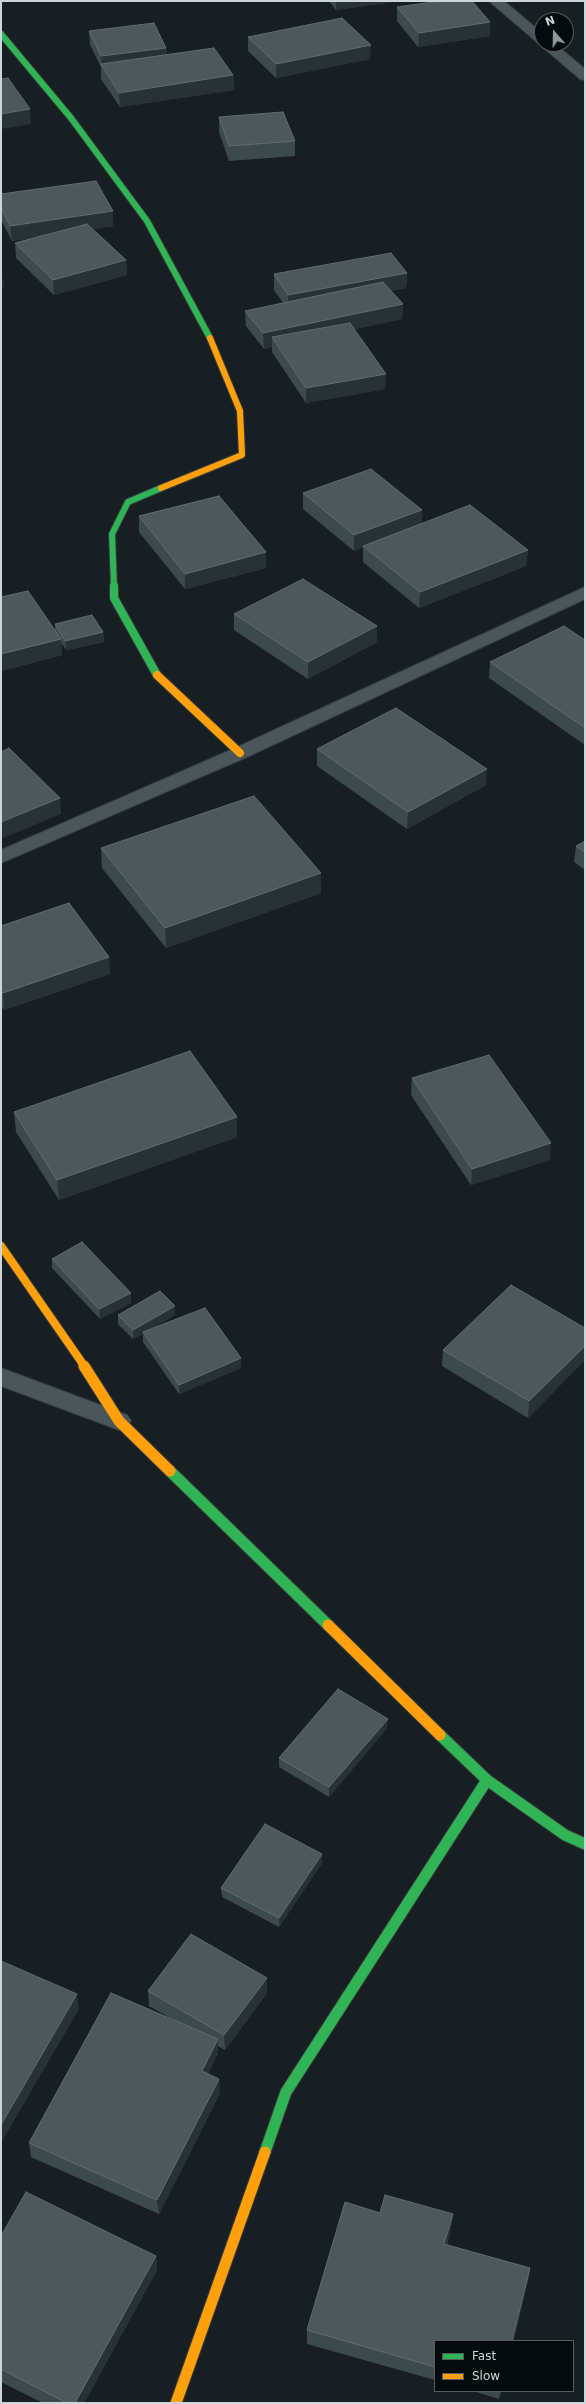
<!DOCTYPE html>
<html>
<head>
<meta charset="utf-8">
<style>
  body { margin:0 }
  #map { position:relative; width:586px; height:2404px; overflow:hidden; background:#181f22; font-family:"DejaVu Sans",sans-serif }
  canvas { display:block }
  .frame { position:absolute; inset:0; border:2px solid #ccd5d8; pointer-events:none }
  .legend { position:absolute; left:434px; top:2340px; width:140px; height:52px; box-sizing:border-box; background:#050a0c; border:1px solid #555b5e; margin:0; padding:5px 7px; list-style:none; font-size:12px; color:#ccd5d8 }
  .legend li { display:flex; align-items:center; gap:8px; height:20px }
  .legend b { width:20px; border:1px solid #555b5e }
  .north { position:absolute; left:534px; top:12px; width:40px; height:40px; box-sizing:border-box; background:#050a0c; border:1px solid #555b5e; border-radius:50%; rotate:340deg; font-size:11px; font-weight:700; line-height:16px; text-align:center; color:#ccd5d8 }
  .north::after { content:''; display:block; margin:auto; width:14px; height:18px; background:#8d9598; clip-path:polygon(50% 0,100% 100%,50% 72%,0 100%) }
</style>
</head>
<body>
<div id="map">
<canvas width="586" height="2404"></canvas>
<div class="frame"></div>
<ul class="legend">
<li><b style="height:5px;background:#30b455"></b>Fast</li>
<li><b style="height:5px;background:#ff9f0a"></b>Slow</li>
</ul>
<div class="north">N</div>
</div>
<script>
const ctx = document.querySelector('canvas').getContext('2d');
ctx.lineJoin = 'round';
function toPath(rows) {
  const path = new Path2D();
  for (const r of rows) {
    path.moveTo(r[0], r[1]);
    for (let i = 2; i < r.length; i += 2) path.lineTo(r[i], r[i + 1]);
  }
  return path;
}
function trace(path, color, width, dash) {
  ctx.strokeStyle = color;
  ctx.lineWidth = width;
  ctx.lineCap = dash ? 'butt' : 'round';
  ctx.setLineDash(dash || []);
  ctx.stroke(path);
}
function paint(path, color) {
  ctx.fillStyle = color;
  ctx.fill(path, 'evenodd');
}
const street = toPath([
  [489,1,504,1,542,33,542,44,555,44,585,69,585,80,580,79,489,1],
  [585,587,585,599,247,757,1,863,1,850,233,749,585,587],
  [1,1368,127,1415,131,1421,127,1427,119,1430,1,1386,1,1368]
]);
const fastFar2 = toPath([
  [1,34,71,118,147,221,210,338],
  [114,587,112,534,128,502,161,488]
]);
const fastFar1 = toPath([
  [114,586,114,598,157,675]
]);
const fast = toPath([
  [170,1471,328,1625],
  [440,1735,487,1780,565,1835,585,1844],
  [265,2152,286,2092,487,1780]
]);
const slowFar2 = toPath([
  [161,488,242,455,240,411,210,338]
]);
const slowFar1 = toPath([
  [157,675,240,753],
  [1,1246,85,1367]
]);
const slow = toPath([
  [84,1366,119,1421,170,1471],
  [328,1625,440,1735],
  [176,2403,265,2152]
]);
trace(street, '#363b3e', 2);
trace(fastFar2, '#363b3e', 8);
trace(fastFar1, '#363b3e', 10);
trace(fast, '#363b3e', 13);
trace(slowFar2, '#363b3e', 8);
trace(slowFar1, '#363b3e', 10);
trace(slow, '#363b3e', 13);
paint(street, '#4b565a');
trace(fastFar2, '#30b455', 6);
trace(fastFar1, '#30b455', 8);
trace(fast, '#30b455', 11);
trace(slowFar2, '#ff9f0a', 6);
trace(slowFar1, '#ff9f0a', 8);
trace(slow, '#ff9f0a', 11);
paint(toPath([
  [329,1,399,1,336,10],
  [397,7,490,22,490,36,418,47,397,21],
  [89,31,166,48,167,55,233,75,234,90,120,107,101,79,101,67,90,45],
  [248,37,370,59,276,78,248,51],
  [219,117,295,141,295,156,229,161,219,132],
  [1,194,113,226,93,229,126,260,127,275,54,295,16,258,15,243,38,237,12,241,1,220],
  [407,273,406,288,391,291,403,304,402,319,355,329,385,389,306,403,272,352,272,347,264,349,246,326,245,311,283,303,274,290,274,274],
  [303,493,422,523,528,550,526,566,419,608,363,562,363,547,354,551,303,509],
  [139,516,266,552,266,568,185,589,139,532],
  [1,597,55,631,55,624,103,632,104,642,66,650,61,642,62,655,1,671],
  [234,614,377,626,377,642,308,679,234,630],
  [585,640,585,745,489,678,490,662],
  [317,749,486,785,407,829,317,766],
  [585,841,585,870,574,862,576,846],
  [101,848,321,893,166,948,102,868],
  [1,926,110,974,4,1010,1,1005],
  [412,1078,550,1160,471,1185,411,1095],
  [14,1112,237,1117,237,1137,59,1200,16,1132],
  [52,1259,131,1303,100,1319,52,1268],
  [118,1315,175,1315,151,1329,241,1358,241,1368,179,1394,143,1342,143,1334,133,1339,118,1324],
  [585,1328,585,1360,528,1418,442,1366,443,1350],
  [387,1728,329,1797,279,1767,279,1758],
  [322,1854,322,1863,279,1927,222,1897,221,1888],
  [148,1991,267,1993,225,2050,218,2046,218,2053,208,2074,220,2093,159,2214,31,2157,29,2143,174,2020,149,2006],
  [380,2213,453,2214,451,2228,447,2245,530,2268,528,2281,435,2341,435,2380,307,2344,307,2330],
  [1,2236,156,2256,157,2270,84,2403,43,2403,1,2382],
  [473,2391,501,2391,499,2399]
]), '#3d4a4d');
paint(toPath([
  [336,1,399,1,336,10],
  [490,22,490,36,418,47,419,33],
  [371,45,370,59,276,78,276,64],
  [166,48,167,62,102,66,101,56],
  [233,75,234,90,120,107,119,93],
  [30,109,31,124,1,129,1,114],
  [113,211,113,226,12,241,10,226],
  [126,260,127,275,54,295,53,280],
  [1,272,2,272,4,287,1,288],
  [407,273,406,288,288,310,288,295],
  [403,304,402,319,278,346,272,337,272,347,264,349,263,333],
  [386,374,385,389,306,403,306,388],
  [422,510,422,526,363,546,363,547,354,551,354,535],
  [528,550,526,566,419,608,420,592],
  [266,552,266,568,185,589,185,574],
  [377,626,377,642,308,679,308,662],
  [103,632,104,642,66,650,65,641],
  [61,639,62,655,1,671,1,654],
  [487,769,486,785,407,829,408,812],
  [60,798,61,814,1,839,1,822],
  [321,873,321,893,166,948,165,928],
  [109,957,110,974,4,1010,3,993],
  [237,1117,237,1137,59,1200,57,1180],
  [551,1143,550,1160,471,1185,472,1169],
  [131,1293,131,1303,100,1319,99,1309],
  [175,1306,175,1315,143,1334,143,1332,143,1334,133,1339,133,1330],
  [585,1346,585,1360,528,1418,529,1401],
  [241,1358,241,1368,179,1394,179,1385],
  [388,1719,387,1728,329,1797,329,1787],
  [322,1854,322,1863,279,1927,279,1918],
  [267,1978,267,1993,225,2050,224,2035],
  [77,1994,79,2009,1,2143,1,2125],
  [218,2039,218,2053,202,2086,202,2071],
  [219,2079,220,2093,159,2214,157,2200],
  [453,2214,451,2228,443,2258,444,2244],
  [156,2256,157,2270,84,2403,75,2403],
  [530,2268,528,2281,514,2341,512,2341]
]), '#283236');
const building = toPath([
  [440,1,472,1,490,22,419,33,397,7,440,1],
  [342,18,371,45,276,64,248,37,342,18],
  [154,23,166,48,101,56,89,31,154,23],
  [214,48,233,75,119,93,101,64,214,48],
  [8,78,30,109,1,114,1,79,8,78],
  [283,112,295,141,229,146,219,117,283,112],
  [96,181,113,211,10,226,1,207,1,194,96,181],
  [87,224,126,260,53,280,15,243,87,224],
  [391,253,407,273,288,295,274,274,391,253],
  [383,282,403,304,263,333,245,311,383,282],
  [350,323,386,374,306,388,272,337,350,323],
  [371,469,422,510,354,535,303,493,371,469],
  [219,496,266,552,185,574,139,516,219,496],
  [470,505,528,550,420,592,363,546,470,505],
  [303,579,377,626,308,662,234,614,303,579],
  [28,591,61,639,1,654,1,597,28,591],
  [92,615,103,632,65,641,55,624,92,615],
  [564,626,585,640,585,728,490,662,564,626],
  [396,708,487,769,408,812,317,749,396,708],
  [9,748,60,798,1,822,1,752,9,748],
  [254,796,321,873,165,928,101,848,254,796],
  [585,841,585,852,576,846,585,841],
  [69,903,109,957,3,993,1,991,1,926,69,903],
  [190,1051,237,1117,57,1180,14,1112,190,1051],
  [489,1055,551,1143,472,1169,412,1078,489,1055],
  [82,1242,131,1293,99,1309,52,1259,82,1242],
  [511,1285,585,1328,585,1346,529,1401,443,1350,511,1285],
  [160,1291,175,1306,133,1330,118,1315,160,1291],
  [205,1308,241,1358,179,1385,143,1332,205,1308],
  [338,1689,388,1719,329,1787,279,1758,338,1689],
  [265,1824,322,1854,279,1918,221,1888,265,1824],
  [191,1934,267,1978,224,2035,148,1991,191,1934],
  [1,1961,77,1994,1,2125,1,1961],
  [111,1993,218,2039,202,2071,219,2079,157,2200,29,2143,111,1993],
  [26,2192,156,2256,75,2403,67,2403,1,2369,1,2236,26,2192],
  [385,2195,453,2214,444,2244,530,2268,512,2341,435,2341,435,2367,307,2330,345,2202,380,2213,385,2195]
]);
paint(building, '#4c585c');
trace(building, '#606c70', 1);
</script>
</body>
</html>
